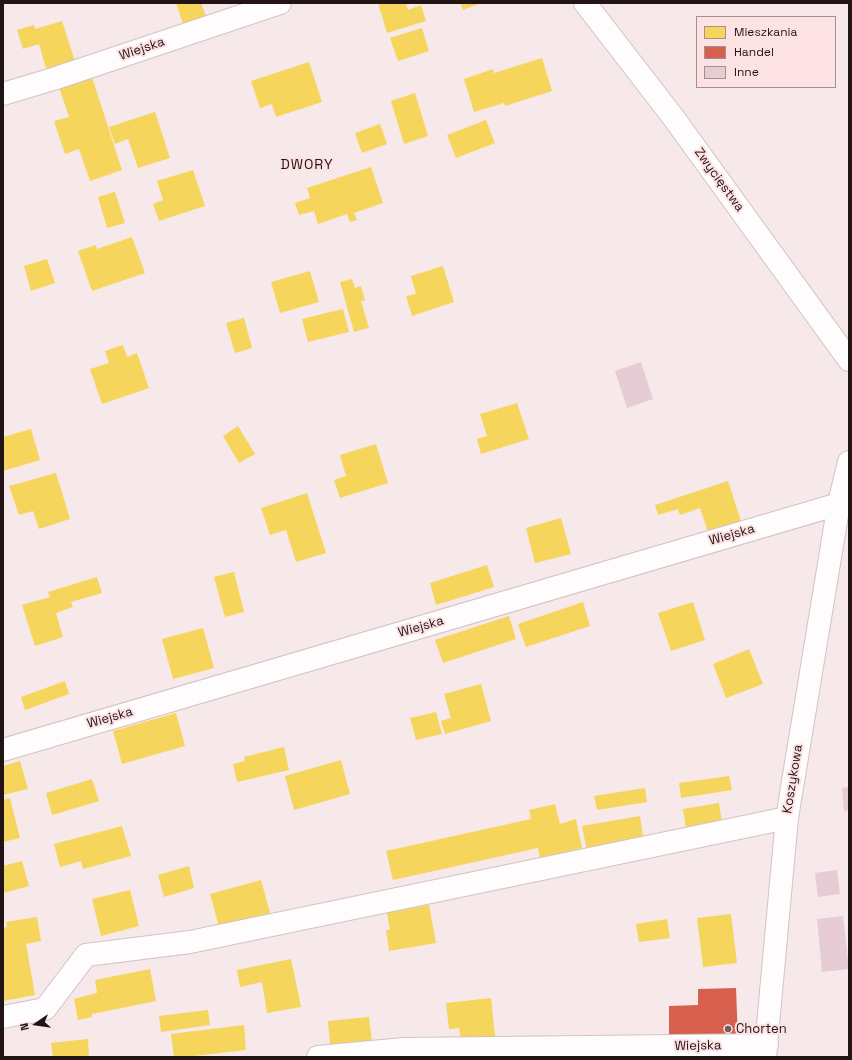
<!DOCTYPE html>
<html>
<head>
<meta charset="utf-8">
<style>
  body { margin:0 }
  #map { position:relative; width:852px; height:1060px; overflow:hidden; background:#f7e8e9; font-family:"Space Grotesk",sans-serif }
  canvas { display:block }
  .frame { position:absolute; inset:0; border:4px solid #221314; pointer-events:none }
  .legend { position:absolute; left:696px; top:16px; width:140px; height:72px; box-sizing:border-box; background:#fde2e3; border:1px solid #a58f90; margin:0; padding:5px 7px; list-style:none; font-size:12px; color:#221314 }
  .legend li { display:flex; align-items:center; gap:8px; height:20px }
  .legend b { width:20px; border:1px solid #a58f90 }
  .north { position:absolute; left:16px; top:1004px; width:40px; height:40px; -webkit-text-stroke:3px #fde2e3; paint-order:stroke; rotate:257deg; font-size:11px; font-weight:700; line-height:16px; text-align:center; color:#221314 }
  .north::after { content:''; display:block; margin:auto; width:14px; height:18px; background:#221314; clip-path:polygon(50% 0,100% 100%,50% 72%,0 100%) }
</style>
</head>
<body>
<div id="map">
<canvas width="852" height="1060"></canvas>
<div class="frame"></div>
<ul class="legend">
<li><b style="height:11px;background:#f6d55c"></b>Mieszkania</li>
<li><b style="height:11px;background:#d6604d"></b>Handel</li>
<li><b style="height:11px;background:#e6ccd4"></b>Inne</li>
</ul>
<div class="north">N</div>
</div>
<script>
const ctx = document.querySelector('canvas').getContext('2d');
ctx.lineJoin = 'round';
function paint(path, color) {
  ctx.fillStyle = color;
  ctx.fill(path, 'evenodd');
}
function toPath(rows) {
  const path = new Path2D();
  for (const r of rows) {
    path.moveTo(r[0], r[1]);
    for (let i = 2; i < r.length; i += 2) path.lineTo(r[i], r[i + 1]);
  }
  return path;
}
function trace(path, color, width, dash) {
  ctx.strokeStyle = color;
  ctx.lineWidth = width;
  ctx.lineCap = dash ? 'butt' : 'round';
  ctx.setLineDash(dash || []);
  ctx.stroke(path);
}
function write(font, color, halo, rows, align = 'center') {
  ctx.font = font + ' "Space Grotesk",sans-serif';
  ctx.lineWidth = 4;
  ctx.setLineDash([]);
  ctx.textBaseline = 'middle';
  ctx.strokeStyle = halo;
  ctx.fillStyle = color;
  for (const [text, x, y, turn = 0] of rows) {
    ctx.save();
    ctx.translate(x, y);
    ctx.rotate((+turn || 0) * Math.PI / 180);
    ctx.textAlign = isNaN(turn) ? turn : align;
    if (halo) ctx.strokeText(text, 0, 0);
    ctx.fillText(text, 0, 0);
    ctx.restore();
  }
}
paint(toPath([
  [176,3,201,3,207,19,184,27],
  [378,3,406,3,408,10,421,5,426,21,387,33],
  [460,3,481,3,463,10],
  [62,21,76,64,47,72,39,44,23,49,17,30,34,25,35,29],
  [422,28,429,51,398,61,390,38],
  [542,58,552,91,505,106,504,103,474,112,464,79,493,69,494,73],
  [309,62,322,102,276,117,272,104,260,108,251,81],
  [92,77,122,170,90,181,79,149,65,154,54,121,69,117,59,87],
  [415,93,428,136,404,144,391,101],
  [155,112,170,158,138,168,128,139,115,144,109,127],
  [486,120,495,143,456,158,447,135],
  [380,124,387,144,362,153,355,133],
  [371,167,383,203,354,213,357,220,350,222,347,214,318,224,314,211,299,215,295,203,310,198,307,188],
  [193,170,205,206,159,221,153,204,163,200,157,181],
  [115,192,125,223,107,228,98,197],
  [132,237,145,273,92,291,78,251,96,245,97,249],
  [47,259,55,283,31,291,24,266],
  [443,266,454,302,412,316,406,296,416,294,411,276],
  [310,271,319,302,280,313,271,282],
  [352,279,355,288,361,286,365,301,361,301,369,328,354,332,340,282],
  [343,309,349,332,308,342,302,319],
  [244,318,252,348,235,353,226,323],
  [123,345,127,357,137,353,149,388,102,404,90,369,109,363,105,351],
  [517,403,529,439,481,454,477,439,487,436,480,414],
  [238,426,255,454,239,463,223,436],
  [31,429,40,460,3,471,3,437],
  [376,444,388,483,340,498,334,480,346,476,340,455],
  [56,473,70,519,39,529,33,511,19,515,9,486],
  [728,481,742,524,709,535,700,508,680,515,678,509,658,515,655,505],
  [307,493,326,553,296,562,286,530,270,535,261,508],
  [561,518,571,554,535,563,526,528],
  [487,565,494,587,436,605,430,583],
  [234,572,244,612,225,617,214,577],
  [97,577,102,593,71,602,73,607,56,613,63,637,35,646,22,605,50,597,48,592],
  [583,602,590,626,526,647,518,624],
  [693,602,705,640,671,651,658,613],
  [509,616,516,639,443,663,435,640],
  [203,628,214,668,173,679,162,639],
  [749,649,763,684,726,698,713,664],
  [65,681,69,694,25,710,21,697],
  [481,684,491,721,445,734,441,721,451,718,444,694],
  [436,712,442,734,416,740,410,718],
  [176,713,185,746,122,764,113,731],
  [284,747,289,770,237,782,233,764,245,761,244,757],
  [341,760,350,794,294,810,285,776],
  [20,761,28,789,3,795,3,766],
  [729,776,732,790,681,798,679,783],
  [92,779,99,801,52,815,46,793],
  [645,788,647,802,597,810,594,796],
  [10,798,20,838,3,842,3,800],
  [719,803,722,823,686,829,683,809],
  [555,804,560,824,576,819,582,848,540,858,538,848,393,880,386,851,531,819,529,810],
  [640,816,644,842,587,852,582,826],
  [122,826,131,856,83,869,81,861,60,867,54,844],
  [22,861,29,886,3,893,3,866],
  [189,866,194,888,164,897,158,875],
  [261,880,270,913,219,927,210,894],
  [130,890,139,926,101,936,92,899],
  [429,905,436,943,389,951,386,930,390,930,386,908,396,907,397,911],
  [731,914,737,963,703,967,697,918],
  [37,917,41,941,26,944,35,995,3,1001,3,928,7,927,6,922],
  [667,919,670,938,639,942,636,924],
  [291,959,301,1007,267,1013,262,982,240,987,237,970],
  [150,969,156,1001,92,1014,92,1017,78,1020,74,999,97,993,95,980],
  [491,998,495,1036,461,1040,459,1028,449,1029,446,1003],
  [208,1010,210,1025,161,1032,159,1016],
  [369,1017,372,1041,330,1045,328,1021],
  [244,1025,246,1050,185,1057,174,1057,171,1034],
  [88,1039,89,1057,53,1057,51,1043]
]), '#f6d55c');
paint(toPath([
  [736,988,738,1041,669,1044,669,1006,698,1005,698,989]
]), '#d6604d');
paint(toPath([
  [641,362,653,399,627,408,615,371],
  [849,787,849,810,844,811,842,788],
  [837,870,840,894,818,897,815,873],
  [843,916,849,969,822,972,817,919]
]), '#e6ccd4');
const minor = toPath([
  [585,3,673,117,849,360],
  [3,94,53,79,280,3],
  [3,750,849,501],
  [3,1017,45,1009,86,955,190,942,787,818],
  [318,1057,404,1049,767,1045],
  [765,1057,787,818,839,503,849,462]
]);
trace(minor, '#d2c3c4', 24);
trace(minor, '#fefcfc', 22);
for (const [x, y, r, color] of [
  [728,1029,4,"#6d5e5f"]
]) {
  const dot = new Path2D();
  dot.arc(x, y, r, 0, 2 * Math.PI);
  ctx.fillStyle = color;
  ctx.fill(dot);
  trace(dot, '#fde2e3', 1.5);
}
write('13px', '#221314', '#fde2e3', [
  ["Wiejska",142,49,-19],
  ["Zwycięstwa",719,180,54],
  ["Wiejska",732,535,-16],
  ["Wiejska",421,627,-16],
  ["Wiejska",110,718,-16],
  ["Koszykowa",793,779,-81],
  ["Wiejska",698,1046,-1]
]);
write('13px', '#221314', '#fde2e3', [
  ["Chorten",736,1029]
], 'left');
ctx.letterSpacing = '1px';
write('14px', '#221314', '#fde2e3', [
  ["DWORY",307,165]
]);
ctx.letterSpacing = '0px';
</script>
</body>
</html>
